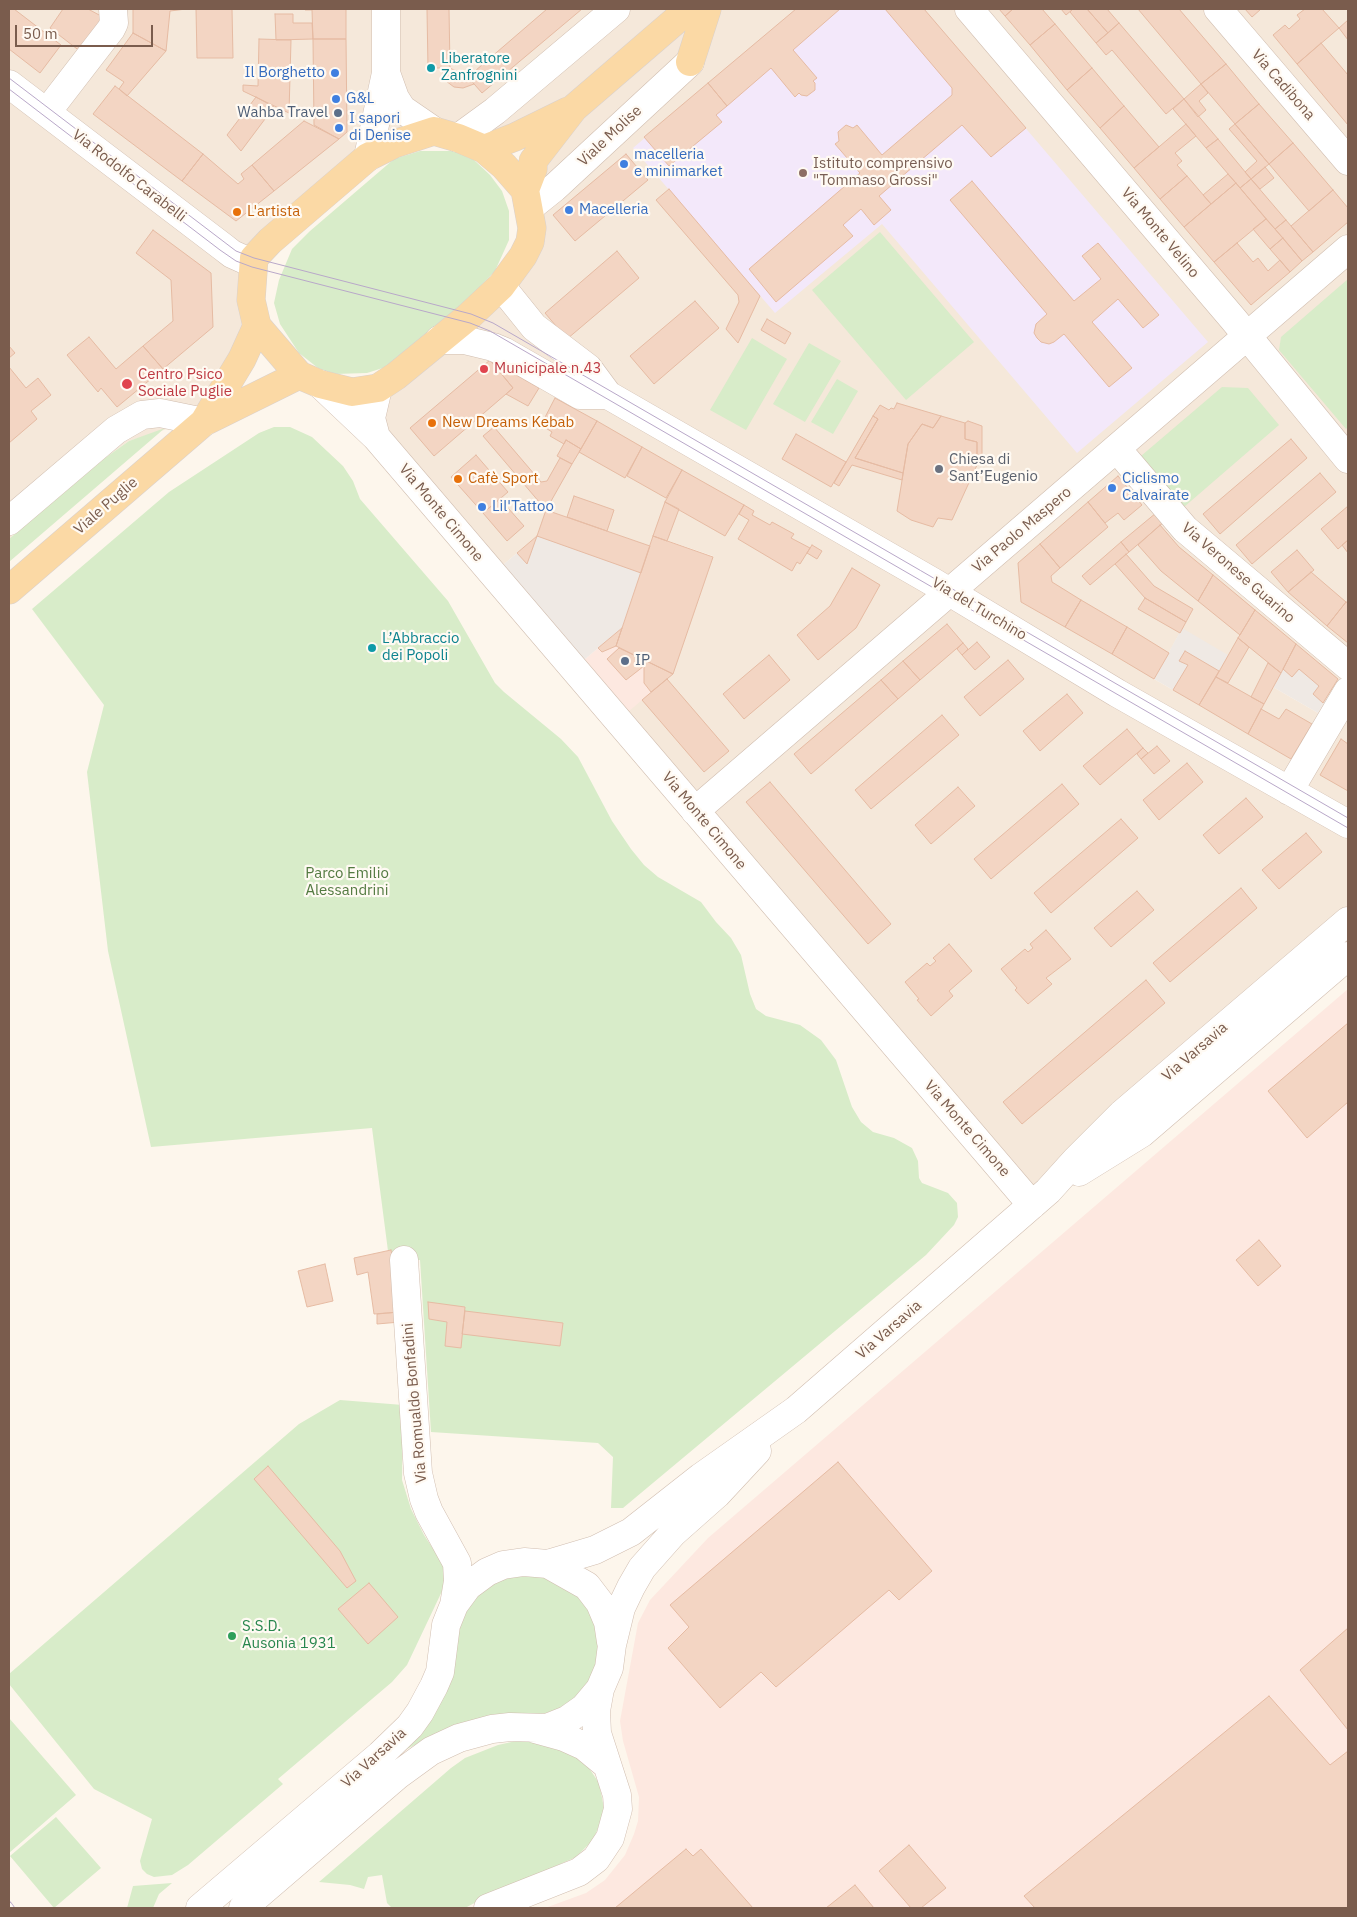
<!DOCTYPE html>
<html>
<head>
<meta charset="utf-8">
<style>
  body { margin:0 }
  #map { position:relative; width:1357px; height:1917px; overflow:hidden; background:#fdf6ec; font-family:"IBM Plex Sans",sans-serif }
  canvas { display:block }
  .frame { position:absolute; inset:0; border:10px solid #7a5c4d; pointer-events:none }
  .scale { position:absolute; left:15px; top:25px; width:138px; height:22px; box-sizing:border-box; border:2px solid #7a5c4d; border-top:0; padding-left:6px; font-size:15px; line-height:18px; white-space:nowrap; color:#7a5c4d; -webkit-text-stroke:4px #fffaf3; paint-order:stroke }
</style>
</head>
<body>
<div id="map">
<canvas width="1357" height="1917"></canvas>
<div class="frame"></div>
<div class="scale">50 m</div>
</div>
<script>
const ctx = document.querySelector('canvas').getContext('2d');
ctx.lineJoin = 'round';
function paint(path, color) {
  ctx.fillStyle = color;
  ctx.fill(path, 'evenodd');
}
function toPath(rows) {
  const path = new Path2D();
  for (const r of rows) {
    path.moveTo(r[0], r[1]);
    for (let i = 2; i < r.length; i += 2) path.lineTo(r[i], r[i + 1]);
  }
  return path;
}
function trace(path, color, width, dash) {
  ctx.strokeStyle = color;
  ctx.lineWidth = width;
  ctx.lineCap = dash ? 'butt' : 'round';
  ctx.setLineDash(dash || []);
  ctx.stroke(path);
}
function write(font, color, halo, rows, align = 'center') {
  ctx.font = font + ' "IBM Plex Sans",sans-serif';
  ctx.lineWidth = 4.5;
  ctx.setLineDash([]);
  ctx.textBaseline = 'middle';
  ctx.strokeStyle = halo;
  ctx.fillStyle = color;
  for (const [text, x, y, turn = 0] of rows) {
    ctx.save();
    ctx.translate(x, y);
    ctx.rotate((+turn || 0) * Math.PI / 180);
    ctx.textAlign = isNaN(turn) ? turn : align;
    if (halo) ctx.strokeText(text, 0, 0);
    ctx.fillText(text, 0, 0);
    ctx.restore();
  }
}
paint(toPath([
  [9,9,382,9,385,73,430,131,254,253,9,81],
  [384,9,681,9,573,103,478,144,403,107],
  [695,9,1212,9,1348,166,1348,912,1033,1199,622,717,713,556,654,536,650,546,546,510,537,536,497,570,363,412,505,285,543,155],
  [1182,629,1173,690,1154,679],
  [1283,669,1338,679,1318,713,1273,687],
  [1219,9,1348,9,1348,159],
  [9,87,238,260,254,327,202,418,129,441,105,458,9,539]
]), '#f5e8da');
paint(toPath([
  [653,536,713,557,673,674,622,717,578,665,622,628],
  [1348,989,1348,1908,545,1908,586,1893,605,1880,625,1855,634,1834,638,1821,639,1797,623,1741,620,1721,638,1623,650,1600,708,1538]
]), '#fde8e0');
paint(toPath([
  [546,510,650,546,622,628,578,665,497,570,537,536],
  [1182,628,1228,655,1199,705,1154,679],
  [1296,644,1338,679,1318,713,1273,687]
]), '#efe9e4');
paint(toPath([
  [796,9,924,9,1208,342,1077,453,882,224,775,313,633,148]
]), '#f3e8fa');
paint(toPath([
  [420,151,454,151,474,160,490,175,502,191,509,211,509,240,495,271,473,294,392,365,367,373,335,374,318,368,299,353,280,324,274,303,279,280,292,249,310,231,394,159],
  [880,232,974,342,906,400,812,290],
  [1348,279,1348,427,1346,429,1279,350,1281,337],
  [752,338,787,359,746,430,710,410],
  [809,343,841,361,805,422,773,404],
  [837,379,858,391,833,434,811,422],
  [1222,387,1248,388,1279,425,1184,507,1141,456],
  [274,427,290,427,312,437,343,466,353,481,360,499,448,601,495,683,504,692,561,739,578,757,612,821,631,849,644,865,658,877,701,902,716,922,731,938,741,955,750,994,756,1009,766,1016,800,1025,821,1040,836,1060,852,1107,861,1122,873,1132,894,1138,912,1148,918,1161,919,1178,922,1183,948,1193,957,1203,958,1217,954,1225,926,1255,623,1508,611,1508,613,1457,598,1443,431,1432,420,1260,393,1260,391,1250,388,1251,372,1128,151,1147,108,951,87,772,104,705,32,609,169,492,259,433],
  [165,428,9,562,9,539,105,458,129,441],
  [340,1400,403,1405,402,1480,411,1509,424,1535,443,1564,445,1571,444,1587,407,1665,392,1682,278,1779,283,1784,188,1865,172,1875,154,1877,147,1874,142,1869,140,1861,152,1819,94,1789,9,1684,9,1674,299,1424],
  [526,1572,560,1579,591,1607,601,1643,598,1663,590,1681,577,1697,563,1707,546,1713,446,1729,405,1750,453,1663,460,1626,467,1609,479,1593,495,1581],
  [9,1718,76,1795,9,1853],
  [539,1740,583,1759,599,1783,604,1808,601,1821,593,1840,576,1857,482,1899,465,1908,392,1908,387,1903,382,1875,368,1877,364,1889,350,1885,319,1882,451,1768,465,1758,498,1745,516,1741],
  [56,1817,101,1868,54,1908,10,1856],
  [172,1883,159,1894,153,1908,127,1908,133,1886]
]), '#d8ecc9');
const building = toPath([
  [9,9,14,9,61,45,40,73,9,49,9,9],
  [63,9,88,9,101,16,101,23,81,52,50,28,63,9],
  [133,9,186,9,170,11,166,51,133,33,133,9],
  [186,9,232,9,233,58,197,58,196,9,186,9],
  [305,9,346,9,346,39,313,39,312,10,305,10,305,9],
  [427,9,449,9,450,68,428,68,427,9],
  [547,9,582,9,482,93,468,77,547,9],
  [796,9,840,9,793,50,817,78,813,81,815,83,815,90,807,96,801,95,799,93,795,97,771,68,727,106,708,83,796,9],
  [885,9,924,9,1026,128,991,157,962,125,879,196,891,210,874,225,861,209,843,225,853,236,776,302,749,269,860,173,835,144,839,141,838,132,846,125,853,128,857,125,882,155,952,95,952,88,885,9],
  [999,9,1013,9,1005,16,999,9],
  [1013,9,1042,9,1055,24,1030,45,1005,16,1013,9],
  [1061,9,1073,9,1066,15,1061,9],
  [1073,9,1087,9,1108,33,1096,43,1070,12,1073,9],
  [1087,9,1107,9,1119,23,1108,33,1087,9],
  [1138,9,1179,9,1226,64,1201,84,1138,9],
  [1245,9,1261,9,1252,17,1245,9],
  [1305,9,1322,9,1339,28,1297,64,1273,35,1285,25,1289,29,1300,19,1297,15,1305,9],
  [275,14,293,14,293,23,312,23,313,39,276,40,275,14],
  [1348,20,1348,40,1339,28,1348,20],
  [1119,23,1184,99,1166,114,1112,50,1106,55,1096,43,1119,23],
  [1055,24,1092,68,1067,90,1030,45,1055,24],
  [133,33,166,51,127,96,119,89,124,82,106,70,133,33],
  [259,39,291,40,289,113,243,91,243,85,258,86,259,39],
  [313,39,346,39,347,132,339,139,314,125,313,39],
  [1321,43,1348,75,1348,125,1297,64,1321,43],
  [1226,64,1259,104,1235,124,1201,84,1226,64],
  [441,68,450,68,468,77,474,84,463,88,454,87,446,81,441,68],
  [1092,68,1124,106,1100,128,1067,90,1092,68],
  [708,83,727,106,716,115,722,122,669,166,644,137,708,83],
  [1201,84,1208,93,1199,101,1206,110,1198,117,1184,99,1201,84],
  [115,86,203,154,182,181,93,114,115,86],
  [256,97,274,107,241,151,227,135,256,97],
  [1184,99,1218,139,1206,148,1173,109,1184,99],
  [1259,104,1293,143,1269,164,1235,124,1259,104],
  [1124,106,1159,147,1134,168,1100,128,1124,106],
  [304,121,339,139,274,191,252,165,304,121],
  [1186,124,1196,136,1175,153,1182,161,1177,165,1187,176,1160,199,1134,168,1186,124],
  [1235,124,1269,164,1251,179,1245,172,1257,161,1229,129,1235,124],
  [1218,139,1251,179,1240,188,1206,148,1218,139],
  [1293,143,1333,190,1309,211,1269,164,1293,143],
  [203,154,238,184,244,179,241,174,252,165,274,191,236,221,182,181,203,154],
  [626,154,648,180,575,241,553,215,626,154],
  [1265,167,1274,178,1260,189,1251,179,1265,167],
  [1228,174,1236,183,1211,204,1203,195,1228,174],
  [1187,176,1211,204,1184,227,1160,199,1187,176],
  [1251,179,1286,220,1275,229,1240,188,1251,179],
  [972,181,1074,301,1101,279,1082,256,1098,243,1159,315,1143,328,1118,299,1092,322,1132,368,1109,387,1064,334,1054,342,1049,344,1041,342,1037,338,1034,333,1036,324,1047,314,950,200,972,181],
  [1236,183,1266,219,1214,262,1184,227,1236,183],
  [669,189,760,296,738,343,726,329,739,302,738,295,656,200,669,189],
  [1333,190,1348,208,1348,222,1313,252,1291,226,1333,190],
  [1266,219,1283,238,1270,249,1253,229,1266,219],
  [1286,220,1313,252,1302,261,1275,229,1286,220],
  [153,230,211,273,213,327,163,369,143,346,173,321,171,280,136,253,153,230],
  [1283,238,1302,261,1290,272,1270,249,1283,238],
  [1237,243,1253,262,1258,258,1268,271,1280,260,1290,272,1251,305,1214,262,1237,243],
  [617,251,639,278,567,339,545,313,617,251],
  [695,301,719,328,654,384,630,356,695,301],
  [767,319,791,333,785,344,761,330,767,319],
  [89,337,116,369,143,346,163,369,117,407,101,388,98,392,67,355,89,337],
  [9,346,15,353,9,358,9,346],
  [490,360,513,388,434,456,410,428,490,360],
  [490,360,539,388,528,406,506,394,513,388,490,360],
  [9,367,26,388,38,378,51,395,31,411,37,419,9,443,9,367],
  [555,398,597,421,581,449,566,440,564,444,550,436,552,432,541,425,555,398],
  [897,403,941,416,933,428,922,424,908,444,903,473,855,458,878,419,873,416,880,405,889,410,891,408,894,409,897,403],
  [873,416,878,419,855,458,903,473,902,480,852,465,839,486,834,483,873,416],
  [941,416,965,423,965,439,977,442,977,465,952,520,938,518,933,527,911,520,897,511,908,444,922,424,933,428,941,416],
  [597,421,642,447,625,478,579,452,597,421],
  [968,421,982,426,982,462,977,462,977,442,965,439,965,423,968,421],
  [494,427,541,482,547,481,560,458,572,464,546,510,483,436,494,427],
  [796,434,846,462,831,487,782,459,796,434],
  [1291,439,1307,458,1220,534,1203,514,1291,439],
  [566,440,581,449,572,464,557,456,566,440],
  [642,447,682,470,666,498,627,476,642,447],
  [476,455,508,492,483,513,451,477,476,455],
  [682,470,744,505,725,536,665,502,682,470],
  [1320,473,1336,492,1252,564,1236,545,1320,473],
  [1118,476,1142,505,1124,520,1118,513,1105,523,1088,502,1118,476],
  [574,496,614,510,607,531,567,517,574,496],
  [500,499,524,526,507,541,483,513,500,499],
  [665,502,679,509,667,541,653,536,665,502],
  [1088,502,1108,527,1060,568,1040,544,1088,502],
  [744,505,754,511,752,515,770,525,772,522,794,534,791,538,810,548,800,564,797,562,792,571,738,539,749,520,739,514,744,505],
  [1348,506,1348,540,1338,549,1321,529,1348,506],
  [546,510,650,546,641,573,537,536,546,510],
  [1156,513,1164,522,1129,552,1121,542,1156,513],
  [1160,525,1179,547,1213,575,1198,601,1161,571,1138,545,1160,525],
  [537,536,527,564,517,553,537,536],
  [653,536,713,557,673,674,616,646,653,536],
  [1348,540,1348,553,1342,545,1348,540],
  [1121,542,1129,552,1090,585,1082,576,1121,542],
  [1040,544,1060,568,1051,576,1052,582,1081,600,1065,627,1021,602,1018,563,1040,544],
  [812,545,822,551,817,559,807,553,812,545],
  [1297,550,1314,570,1288,592,1271,572,1297,550],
  [1126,554,1154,586,1193,609,1186,622,1145,598,1115,564,1126,554],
  [852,568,880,585,856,628,818,660,797,635,830,606,852,568],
  [1311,572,1346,602,1327,626,1288,592,1311,572],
  [1213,575,1255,610,1240,635,1198,601,1213,575],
  [1145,598,1186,622,1180,633,1138,609,1145,598],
  [1081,600,1127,627,1112,654,1065,627,1081,600],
  [1346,602,1348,603,1348,643,1327,626,1346,602],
  [1255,610,1296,644,1281,673,1238,638,1255,610],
  [947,624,963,643,920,680,903,661,947,624],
  [1127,627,1169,653,1154,679,1112,654,1127,627],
  [622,628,616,646,602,652,598,648,622,628],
  [1238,638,1249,647,1228,683,1216,677,1238,638],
  [977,642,990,657,975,670,962,655,977,642],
  [963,643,968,649,962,655,957,649,963,643],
  [1296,644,1338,679,1323,703,1313,694,1319,686,1299,669,1292,677,1283,669,1296,644],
  [619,648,644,660,644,666,626,680,607,659,619,648],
  [1185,651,1219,671,1199,705,1173,690,1188,665,1179,661,1185,651],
  [769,655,790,680,744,719,723,694,769,655],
  [644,660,673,674,651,692,644,683,644,660],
  [1008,660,1024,679,980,716,964,697,1008,660],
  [903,661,920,680,898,699,881,680,903,661],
  [1268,663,1281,673,1264,704,1251,697,1268,663],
  [1216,677,1264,704,1248,734,1199,705,1216,677],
  [667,679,729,751,704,772,642,700,667,679],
  [881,680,898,699,811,774,794,754,881,680],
  [1067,694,1083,713,1040,751,1023,731,1067,694],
  [1261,709,1279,719,1286,709,1312,724,1291,759,1248,734,1261,709],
  [942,715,959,735,871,809,855,790,942,715],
  [1127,729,1143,748,1100,785,1083,766,1127,729],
  [1341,739,1348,744,1348,791,1320,775,1341,739],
  [1157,746,1170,761,1154,774,1141,759,1157,746],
  [1143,748,1148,753,1141,759,1137,754,1143,748],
  [1187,763,1203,782,1159,820,1143,800,1187,763],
  [770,782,891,924,868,944,746,802,770,782],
  [1062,784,1079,804,991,879,974,859,1062,784],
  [958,787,975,806,931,844,915,825,958,787],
  [1246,798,1263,817,1219,854,1203,835,1246,798],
  [1121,819,1138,838,1051,913,1034,893,1121,819],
  [1306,833,1322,852,1279,889,1262,870,1306,833],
  [1241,888,1257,908,1170,982,1153,963,1241,888],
  [1137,891,1154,910,1111,947,1094,928,1137,891],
  [1046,930,1071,959,1046,978,1052,984,1028,1004,1015,990,1017,988,1001,969,1025,949,1028,952,1033,948,1030,944,1046,930],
  [949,944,972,971,949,991,953,996,931,1016,917,1000,919,999,905,982,927,963,930,966,936,961,933,958,949,944],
  [1146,980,1165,1003,1022,1124,1003,1102,1146,980],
  [1348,1023,1348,1102,1307,1138,1268,1091,1348,1023],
  [1259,1240,1281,1266,1258,1286,1236,1260,1259,1240],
  [391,1250,397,1281,399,1312,374,1314,368,1272,357,1275,354,1258,391,1250],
  [325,1264,333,1301,307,1307,298,1271,325,1264],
  [428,1302,465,1307,461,1348,445,1346,447,1322,429,1319,428,1302],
  [465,1311,563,1323,560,1346,462,1334,465,1311],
  [399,1312,400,1322,377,1324,377,1314,399,1312],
  [838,1462,932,1571,899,1600,889,1590,776,1687,761,1672,720,1708,668,1648,689,1627,670,1605,838,1462],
  [268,1466,340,1551,356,1581,347,1588,254,1479,268,1466],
  [369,1583,398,1617,368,1644,338,1609,369,1583],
  [1348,1628,1348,1730,1300,1670,1348,1628],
  [1269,1696,1330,1765,1348,1751,1348,1908,1035,1908,1024,1896,1269,1696],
  [909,1845,946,1888,921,1908,911,1908,879,1871,909,1845],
  [686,1849,693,1856,701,1849,753,1908,615,1908,686,1849],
  [855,1885,874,1908,826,1908,855,1885]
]);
paint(building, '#f3d5c3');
trace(building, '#e6bba3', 1);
const minor = toPath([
  [969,9,1234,320,1348,459],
  [1218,9,1348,161],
  [386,73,395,98,402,109,434,131],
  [9,84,223,247,232,254,252,263],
  [47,112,111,29,114,23,113,9],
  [458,138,495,111,616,9],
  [368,157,386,73,386,9],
  [529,208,554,188,690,62],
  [501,286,534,327,588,368,608,395,933,582,1117,693,1348,824],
  [439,340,464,340,493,347,505,352,580,395,608,395],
  [320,384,376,437,1032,1205],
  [376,437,371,418,378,388],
  [1117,449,1185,529,1348,666],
  [9,521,116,430,142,415,160,413,204,422],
  [1289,791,1348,691],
  [695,811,1348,249],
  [1079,1172,1142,1133,1348,956],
  [404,1260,418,1473,424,1499,429,1512,457,1563,458,1581,454,1605],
  [548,1564,587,1586,600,1603,608,1622,611,1642],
  [535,1729,564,1737,584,1746,607,1765],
  [200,1908,380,1755,410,1726,420,1712,434,1686,440,1672,446,1625,454,1605,468,1586,487,1572,503,1565,524,1562,548,1564,595,1550,631,1532,701,1477,796,1410,1048,1191,1076,1160,1122,1114,1348,921],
  [243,1908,398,1775,431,1751,459,1738,492,1729,510,1727,547,1728,567,1720,584,1708,600,1689,609,1668,612,1645,621,1608,631,1587,642,1568,673,1533,717,1494,757,1451],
  [488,1908,579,1872,596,1859,610,1838,618,1809,617,1795,597,1733,596,1711,600,1689]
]);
const major = toPath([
  [690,62,707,9],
  [434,131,458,138,484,149,504,166,525,190,532,228,530,242,523,256,501,286,468,317,396,376,378,388,352,392,320,384,299,375,257,326,251,300,254,258,270,241,368,157,394,144,434,131],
  [484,149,515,137,568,111],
  [525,190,533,169,533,161,574,108,689,9],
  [204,422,242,359,257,326],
  [9,590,204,422,299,375]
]);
trace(minor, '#d1beb0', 29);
trace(major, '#dad1cd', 29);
trace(minor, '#fff', 28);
trace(major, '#fbd9a5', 28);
trace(toPath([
  [9,78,236,251,254,258,471,314,493,323,1348,818],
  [9,89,220,250,236,261,252,267,470,323,490,331,1348,828]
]), '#b9a8c9', 1);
const rail = toPath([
  [9,1904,12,1908]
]);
trace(rail, '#b9a8c9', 5.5);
trace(rail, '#fffaf3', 4, [11]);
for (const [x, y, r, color] of [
  [431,68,5,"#0f9aa8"],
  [335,73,5,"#3f7fe0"],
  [336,99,5,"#3f7fe0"],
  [338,113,5,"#5c6f8a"],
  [339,128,5,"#3f7fe0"],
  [624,164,5,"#3f7fe0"],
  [803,173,5,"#8d6e63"],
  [569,210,5,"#3f7fe0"],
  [237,212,5,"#e8710a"],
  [484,369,5,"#e0444e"],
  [127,384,6,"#e0444e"],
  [432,423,5,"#e8710a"],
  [939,469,5,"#6b7280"],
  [458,479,5,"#e8710a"],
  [1112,488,5,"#3f7fe0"],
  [482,507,5,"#3f7fe0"],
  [372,648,5,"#0f9aa8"],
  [625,661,5,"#5c6f8a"],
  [232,1636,5,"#2e9e5b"]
]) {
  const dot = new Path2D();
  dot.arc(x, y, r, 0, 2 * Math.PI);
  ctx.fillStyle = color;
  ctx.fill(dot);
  trace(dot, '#fffaf3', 2);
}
write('15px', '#0d838f', '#fffaf3', [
  ["Liberatore",441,59],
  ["Zanfrognini",441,76],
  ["L’Abbraccio",382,639],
  ["dei Popoli",382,656]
], 'left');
write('15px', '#366cbe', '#fffaf3', [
  ["Il Borghetto",325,73,"right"],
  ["G&L",346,99],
  ["I sapori",349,119],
  ["di Denise",349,136],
  ["macelleria",634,155],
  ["e minimarket",634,172],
  ["Macelleria",579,210],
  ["Ciclismo",1122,479],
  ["Calvairate",1122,496],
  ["Lil'Tattoo",492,507]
], 'left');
write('15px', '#7a5c4d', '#fffaf3', [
  ["Via Cadibona",1283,85,49],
  ["Viale Molise",610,136,-43],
  ["Via Rodolfo Carabelli",129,176,38],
  ["Via Monte Velino",1160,233,50],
  ["Viale Puglie",106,506,-41],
  ["Via Monte Cimone",441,513,50],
  ["Via Paolo Maspero",1022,530,-40],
  ["Via Veronese Guarino",1238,573,41],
  ["Via del Turchino",979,609,31],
  ["Via Monte Cimone",704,821,50],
  ["Via Varsavia",1195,1052,-41],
  ["Via Monte Cimone",967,1129,49],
  ["Via Varsavia",889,1330,-41],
  ["Via Romualdo Bonfadini",415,1403,-95],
  ["Via Varsavia",374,1758,-42]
]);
write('15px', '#4e5e75', '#fffaf3', [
  ["Wahba Travel",328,113],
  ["IP",635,661,"left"]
], 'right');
write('15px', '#785e54', '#fffaf3', [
  ["Istituto comprensivo",813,164],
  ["\"Tommaso Grossi\"",813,181]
], 'left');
write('15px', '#c56008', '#fffaf3', [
  ["L'artista",247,212],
  ["New Dreams Kebab",442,423],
  ["Cafè Sport",468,479]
], 'left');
write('15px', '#be3a42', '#fffaf3', [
  ["Municipale n.43",494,369],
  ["Centro Psico",138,375],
  ["Sociale Puglie",138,392]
], 'left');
write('15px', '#5b616d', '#fffaf3', [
  ["Chiesa di",949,460],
  ["Sant’Eugenio",949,477]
], 'left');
write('15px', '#537a41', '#fffaf3', [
  ["Parco Emilio",347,874],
  ["Alessandrini",347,891]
]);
write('15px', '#27864d', '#fffaf3', [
  ["S.S.D.",242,1627],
  ["Ausonia 1931",242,1644]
], 'left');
</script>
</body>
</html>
